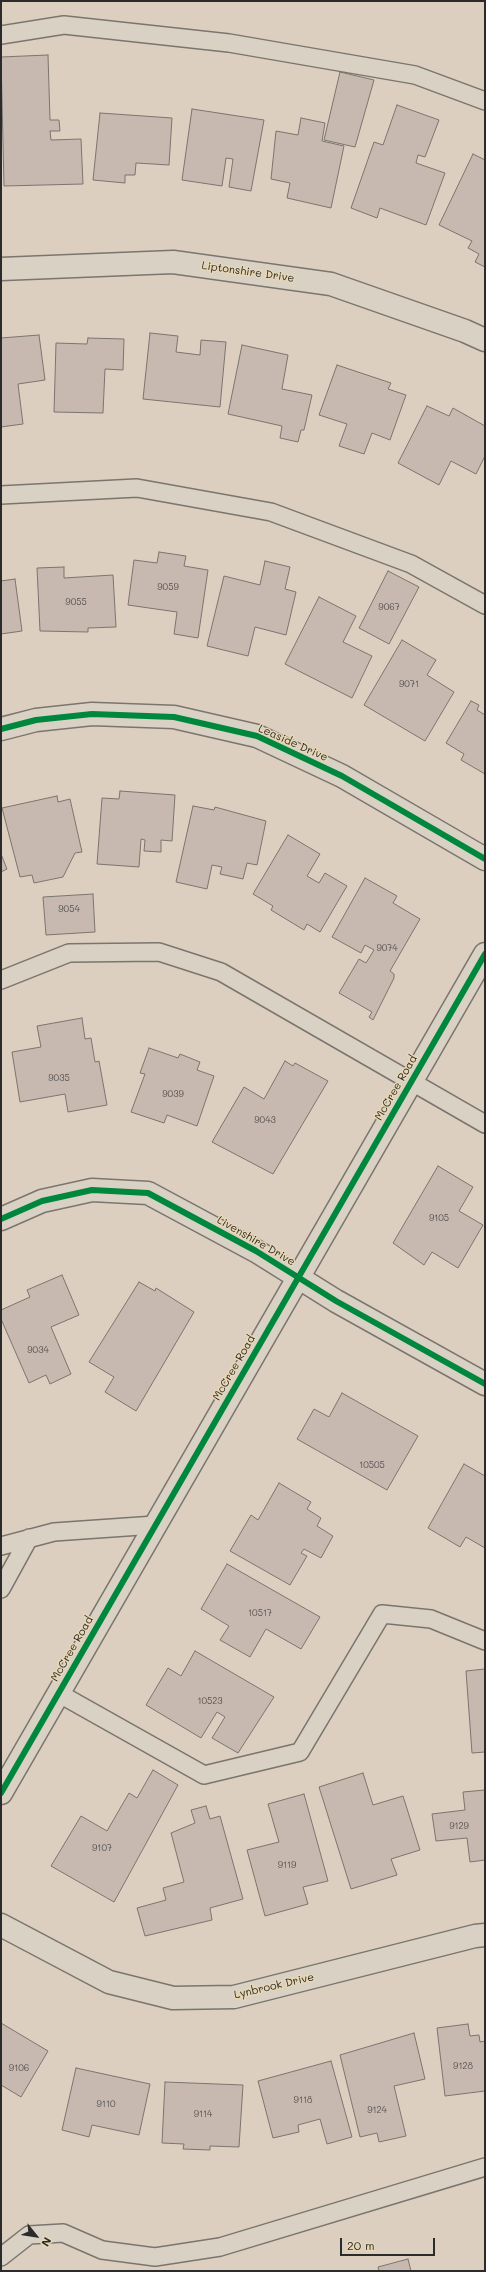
<!DOCTYPE html>
<html>
<head>
<meta charset="utf-8">
<style>
  body { margin:0 }
  #map { position:relative; width:486px; height:2272px; overflow:hidden; background:#ddcfc0; font-family:Mali,sans-serif }
  canvas { display:block }
  .frame { position:absolute; inset:0; border:2px solid #2b2b2b; pointer-events:none }
  .north { position:absolute; left:16px; top:2216px; width:40px; height:40px; -webkit-text-stroke:3px #e8d7b4; paint-order:stroke; rotate:120deg; font-size:11px; font-weight:700; line-height:16px; text-align:center; color:#2b2b2b }
  .north::after { content:''; display:block; margin:auto; width:14px; height:18px; background:#2b2b2b; clip-path:polygon(50% 0,100% 100%,50% 72%,0 100%) }
  .scale { position:absolute; left:340px; top:2238px; width:95px; height:18px; box-sizing:border-box; border:2px solid #2b2b2b; border-top:0; padding-left:5px; font-size:12px; line-height:14px; white-space:nowrap; color:#2b2b2b; -webkit-text-stroke:3px #e8d7b4; paint-order:stroke }
</style>
</head>
<body>
<div id="map">
<canvas width="486" height="2272"></canvas>
<div class="frame"></div>
<div class="north">N</div>
<div class="scale">20 m</div>
</div>
<script>
const ctx = document.querySelector('canvas').getContext('2d');
ctx.lineJoin = 'round';
function paint(path, color) {
  ctx.fillStyle = color;
  ctx.fill(path, 'evenodd');
}
function toPath(rows) {
  const path = new Path2D();
  for (const r of rows) {
    path.moveTo(r[0], r[1]);
    for (let i = 2; i < r.length; i += 2) path.lineTo(r[i], r[i + 1]);
  }
  return path;
}
function trace(path, color, width, dash) {
  ctx.strokeStyle = color;
  ctx.lineWidth = width;
  ctx.lineCap = dash ? 'butt' : 'round';
  ctx.setLineDash(dash || []);
  ctx.stroke(path);
}
function write(font, color, halo, rows, align = 'center') {
  ctx.font = font + ' Mali,sans-serif';
  ctx.lineWidth = 3;
  ctx.setLineDash([]);
  ctx.textBaseline = 'middle';
  ctx.strokeStyle = halo;
  ctx.fillStyle = color;
  for (const [text, x, y, turn = 0] of rows) {
    ctx.save();
    ctx.translate(x, y);
    ctx.rotate((+turn || 0) * Math.PI / 180);
    ctx.textAlign = isNaN(turn) ? turn : align;
    if (halo) ctx.strokeText(text, 0, 0);
    ctx.fillText(text, 0, 0);
    ctx.restore();
  }
}
const building = toPath([
  [48,55,50,120,59,120,60,131,50,131,51,140,81,139,83,184,4,186,1,57,48,55],
  [340,72,374,80,355,147,324,140,340,72],
  [397,105,439,120,425,157,418,155,416,163,445,173,426,225,380,208,377,218,351,208,374,142,383,145,397,105],
  [192,109,264,120,251,191,229,187,233,159,226,158,222,186,182,180,192,109],
  [100,113,172,118,169,165,136,163,135,175,125,175,125,183,93,180,100,113],
  [301,118,325,123,322,141,344,146,331,208,287,198,290,183,271,179,276,131,298,135,301,118],
  [473,154,485,160,485,267,475,262,479,254,468,248,472,241,439,225,473,154],
  [150,333,178,336,176,352,200,355,201,340,226,342,220,407,143,399,150,333],
  [39,335,45,380,18,384,23,424,1,427,1,338,39,335],
  [88,338,124,339,123,370,105,369,103,413,54,412,56,343,87,344,88,338],
  [242,345,288,355,282,389,312,395,304,430,301,430,298,442,280,438,282,426,228,414,242,345],
  [337,365,391,383,388,389,406,395,390,440,372,433,364,454,339,446,347,424,319,415,337,365],
  [427,406,449,416,453,408,485,426,485,456,476,474,451,461,439,485,398,463,427,406],
  [159,552,186,556,184,566,208,570,198,638,174,634,177,612,128,605,134,560,157,563,159,552],
  [265,561,290,567,285,589,296,592,286,635,255,627,248,656,207,646,224,576,260,585,265,561],
  [64,567,64,578,113,575,116,627,88,628,88,632,40,631,37,568,64,567],
  [388,571,419,587,389,644,359,628,388,571],
  [15,579,22,631,1,634,1,581,15,579],
  [319,597,356,616,343,642,372,656,352,698,285,664,319,597],
  [402,640,436,660,427,675,454,692,425,741,364,705,402,640],
  [471,701,479,705,477,710,485,715,485,774,461,760,464,754,446,743,471,701],
  [120,791,175,795,172,841,161,840,161,852,144,851,145,840,141,839,139,867,97,864,102,798,119,799,120,791],
  [57,796,58,802,70,799,82,852,75,853,63,877,34,883,32,875,20,877,2,808,57,796],
  [193,806,214,810,215,807,266,821,257,865,247,863,243,879,220,874,222,867,212,865,207,889,176,882,193,806],
  [288,835,320,854,307,876,319,883,325,873,347,886,320,932,307,924,304,930,271,910,273,906,253,894,288,835],
  [1,854,7,869,1,872,1,854],
  [365,878,397,896,393,903,420,919,390,971,394,974,394,978,373,1020,369,1017,372,1012,339,993,359,959,366,963,374,950,365,945,361,953,332,937,365,878],
  [93,894,95,932,46,935,43,897,93,894],
  [82,1018,85,1039,91,1038,95,1062,99,1061,107,1105,68,1112,65,1094,20,1102,12,1052,41,1047,37,1026,82,1018],
  [149,1048,178,1058,180,1054,200,1062,197,1070,214,1076,197,1126,167,1115,164,1123,131,1112,145,1074,140,1073,149,1048],
  [285,1061,293,1066,295,1063,328,1081,273,1174,212,1142,244,1087,264,1099,285,1061],
  [438,1166,473,1187,459,1211,483,1225,458,1268,432,1252,424,1265,393,1243,438,1166],
  [62,1275,79,1315,51,1327,71,1374,50,1384,46,1375,29,1383,1,1319,1,1310,30,1297,27,1290,62,1275],
  [139,1282,155,1291,156,1288,194,1312,136,1411,105,1392,114,1377,89,1362,139,1282],
  [342,1393,418,1436,387,1490,297,1439,314,1409,329,1417,342,1393],
  [464,1464,485,1476,485,1548,466,1537,460,1547,428,1528,464,1464],
  [279,1483,311,1502,307,1509,321,1518,317,1526,333,1536,321,1558,304,1549,301,1553,307,1556,290,1585,230,1551,251,1515,258,1520,279,1483],
  [227,1564,320,1617,301,1649,266,1629,250,1657,220,1640,229,1626,201,1609,227,1564],
  [195,1651,274,1697,238,1753,212,1738,225,1717,217,1712,201,1738,146,1705,168,1668,181,1676,195,1651],
  [485,1669,485,1752,472,1753,466,1671,485,1669],
  [153,1770,178,1785,114,1902,51,1866,81,1816,107,1831,129,1793,137,1798,153,1770],
  [363,1773,373,1805,403,1796,420,1850,391,1859,397,1875,351,1889,319,1787,363,1773],
  [485,1790,485,1860,470,1862,467,1838,436,1841,432,1814,465,1810,463,1792,485,1790],
  [304,1794,328,1881,303,1887,308,1904,265,1916,247,1850,279,1842,268,1804,304,1794],
  [206,1806,210,1819,220,1816,243,1899,210,1908,212,1920,145,1936,137,1908,166,1900,163,1888,184,1882,171,1833,195,1823,191,1810,206,1806],
  [1,2023,48,2051,21,2097,1,2085,1,2023],
  [468,2024,470,2036,479,2035,480,2042,485,2041,485,2091,445,2096,437,2028,468,2024],
  [414,2033,425,2079,394,2086,406,2136,379,2142,377,2133,360,2137,340,2055,414,2033],
  [331,2061,352,2137,327,2144,320,2119,298,2125,299,2132,273,2138,258,2081,331,2061],
  [76,2068,150,2084,139,2135,92,2125,89,2137,62,2130,76,2068],
  [165,2082,243,2085,239,2147,210,2146,210,2150,183,2149,184,2144,162,2143,165,2082],
  [408,2259,411,2271,379,2271,378,2267,408,2259]
]);
paint(building, '#c7b8b0');
trace(building, '#7b756e', 1);
const lane = toPath([
  [1,35,64,25,229,43,415,75,485,101],
  [1,495,137,488,271,512,411,564,485,605],
  [1,980,69,953,159,952,221,972,485,1124],
  [1,1546,54,1532,155,1525],
  [1,1589,29,1538],
  [58,1693,204,1775,300,1752,382,1614,431,1619,485,1641],
  [1,2257,29,2235,63,2233,102,2250,155,2257,220,2247,485,2167]
]);
const street = toPath([
  [1,269,173,262,331,284,465,331,485,340],
  [1,729,36,720,92,714,174,717,257,736,342,776,485,859],
  [1,1219,42,1201,92,1190,148,1193,256,1251,336,1301,485,1384],
  [1,1925,109,1982,173,1998,234,1997,475,1936,485,1935]
]);
const secondary = toPath([
  [1,1793,485,954]
]);
trace(lane, '#7b756e', 20);
trace(street, '#7b756e', 25);
trace(secondary, '#7b756e', 25);
trace(lane, '#d8d1c4', 17);
trace(street, '#d8d1c4', 22);
trace(secondary, '#d8d1c4', 22);
trace(toPath([
  [1,729,36,720,92,714,174,717,257,736,342,776,485,859],
  [1,1219,42,1201,92,1190,148,1193,256,1251,336,1301,485,1384],
  [1,1793,485,954]
]), '#00873e', 6);
write('9px', '#575351', null, [
  ["9059",168,587],
  ["9055",76,602],
  ["9067",389,607],
  ["9071",409,684],
  ["9054",69,909],
  ["9074",387,948],
  ["9035",59,1078],
  ["9039",173,1094],
  ["9043",265,1120],
  ["9105",439,1218],
  ["9034",38,1350],
  ["10505",372,1465],
  ["10517",260,1613],
  ["10523",210,1701],
  ["9129",459,1826],
  ["9107",102,1848],
  ["9119",287,1865],
  ["9128",463,2066],
  ["9106",19,2068],
  ["9118",303,2100],
  ["9110",106,2104],
  ["9124",377,2110],
  ["9114",203,2114]
]);
write('11px', '#2b2b2b', '#e8d7b4', [
  ["Liptonshire Drive",248,272,8],
  ["Leaside Drive",293,743,24],
  ["McCree Road",396,1088,-60],
  ["Livenshire Drive",256,1241,30],
  ["McCree Road",234,1368,-60],
  ["McCree Road",72,1649,-60],
  ["Lynbrook Drive",274,1986,-13]
]);
</script>
</body>
</html>
